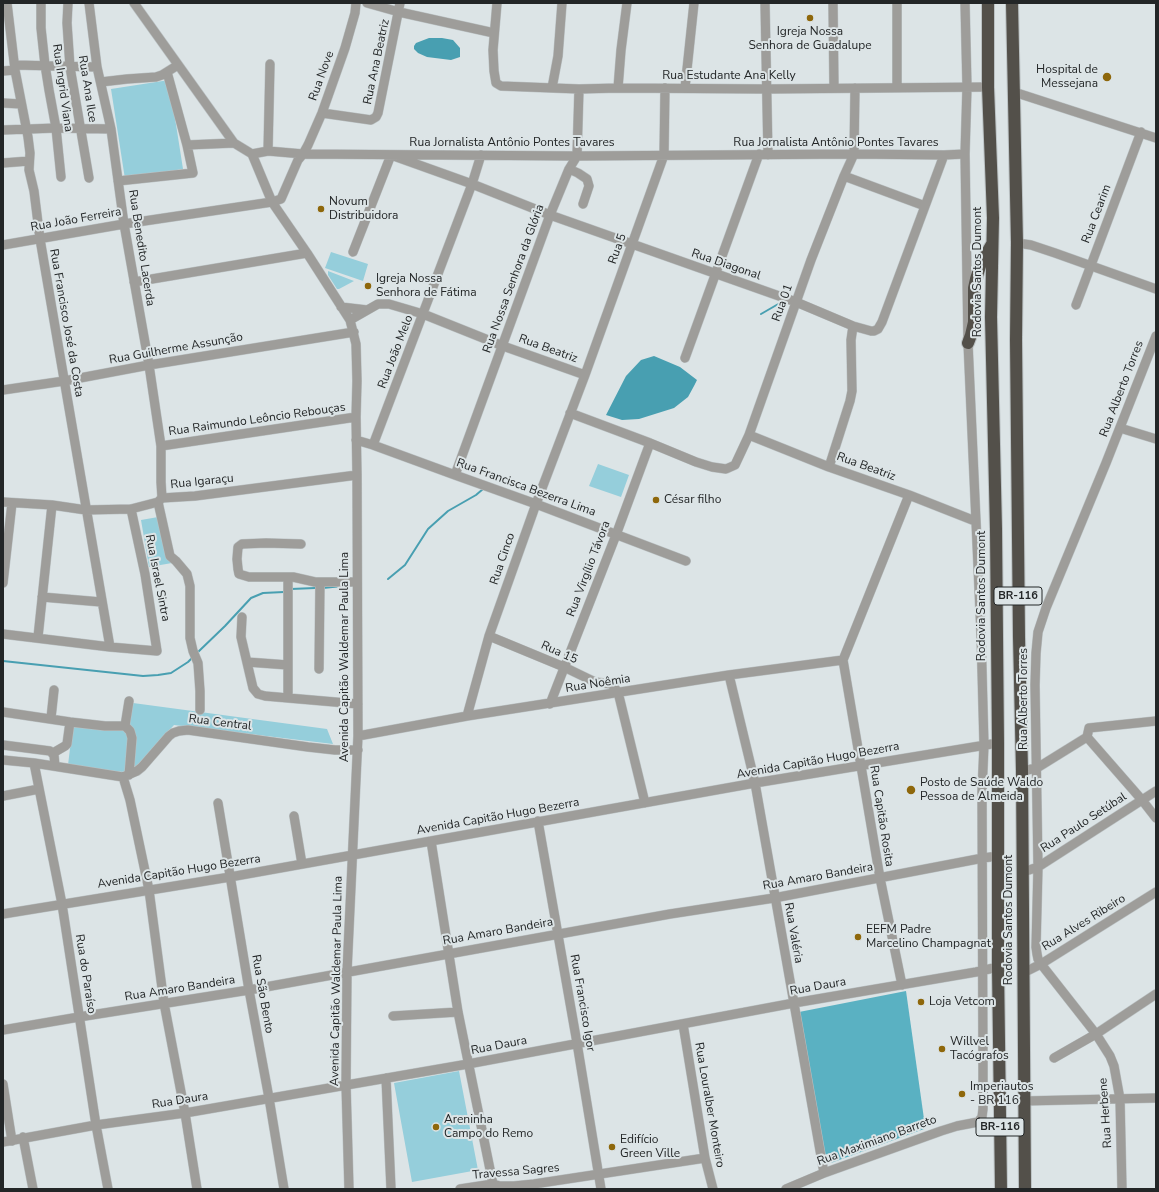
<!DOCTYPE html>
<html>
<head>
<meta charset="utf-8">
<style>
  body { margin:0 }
  #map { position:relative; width:1159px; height:1192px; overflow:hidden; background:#dce4e6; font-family:"Nunito Sans",sans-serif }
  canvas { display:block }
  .frame { position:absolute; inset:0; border:4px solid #232627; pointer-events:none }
</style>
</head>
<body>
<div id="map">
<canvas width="1159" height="1192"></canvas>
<div class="frame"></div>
</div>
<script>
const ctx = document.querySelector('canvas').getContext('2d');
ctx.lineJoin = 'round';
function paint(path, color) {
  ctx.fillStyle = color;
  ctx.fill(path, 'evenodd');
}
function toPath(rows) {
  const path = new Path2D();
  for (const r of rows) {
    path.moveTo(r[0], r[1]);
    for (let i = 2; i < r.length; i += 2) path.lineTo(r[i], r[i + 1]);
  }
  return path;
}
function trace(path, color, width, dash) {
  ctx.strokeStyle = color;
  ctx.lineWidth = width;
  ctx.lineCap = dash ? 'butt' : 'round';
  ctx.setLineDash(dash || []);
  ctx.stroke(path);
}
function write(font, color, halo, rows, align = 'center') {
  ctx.font = font + ' "Nunito Sans",sans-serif';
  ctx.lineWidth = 4;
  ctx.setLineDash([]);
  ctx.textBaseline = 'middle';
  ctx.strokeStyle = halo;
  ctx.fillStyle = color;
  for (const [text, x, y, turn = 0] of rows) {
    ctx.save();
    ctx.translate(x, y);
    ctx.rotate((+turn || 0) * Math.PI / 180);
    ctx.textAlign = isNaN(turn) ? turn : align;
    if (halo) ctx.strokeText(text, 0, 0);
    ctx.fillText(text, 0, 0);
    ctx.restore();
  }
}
paint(toPath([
  [169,80,183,169,125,179,111,89],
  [331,252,368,264,363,281,325,268],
  [328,271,354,281,339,289,337,289,328,275],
  [598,464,629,475,621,497,589,486],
  [164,516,172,563,149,567,141,520],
  [133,703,327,729,333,744,174,725,135,768,122,772,68,765,73,724,127,730],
  [459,1071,478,1170,412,1182,394,1083]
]), '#95cedb');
paint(toPath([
  [906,991,925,1126,924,1129,831,1163,824,1159,799,1012]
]), '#5ab1c2');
paint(toPath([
  [429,38,442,38,453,40,460,48,460,57,451,60,427,57,418,53,414,49,414,46,416,43],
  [654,356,680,367,697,380,694,386,688,397,674,408,639,419,622,420,606,415,626,376,641,360]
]), '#489fb1');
trace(toPath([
  [761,314,780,303],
  [388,579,405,565,428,529,448,511,476,495,483,489],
  [323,588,342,586],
  [291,589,315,588],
  [197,653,225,626,251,598,263,593,284,592],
  [3,661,143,676,158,675,171,673,188,662,192,658]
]), '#489fb1', 2);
const minor = toPath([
  [7,3,15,70,28,137,30,153,29,170,34,191,40,239,110,647],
  [41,3,41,28,45,65,49,90,56,128,61,177],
  [68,3,67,23,70,67,89,178],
  [89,3,97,67,111,129,124,224,149,365,161,446,161,482,162,498],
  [134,3,234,143,252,154,268,151,303,154,577,156,854,154,944,155,965,154],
  [367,3,399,12,494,33],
  [497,3,493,50,494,71,496,83,501,86,579,89,618,88,767,89,988,87],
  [765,3,768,155],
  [833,3,834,88],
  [897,3,897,87],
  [15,65,97,67],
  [3,71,15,70],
  [101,82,127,79,156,77,162,75,178,65],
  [552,88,558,56,562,3],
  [618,88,621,50,627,3],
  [685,88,694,3],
  [1014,92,1156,138],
  [3,103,21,104],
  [322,113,371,120,376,117,378,113,400,3],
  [3,130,56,128,111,129],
  [187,145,234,143],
  [268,151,270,64],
  [252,154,272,202,307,253,350,320,356,344,357,381,356,417,357,475,358,736,347,972,346,1085,349,1189],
  [3,163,29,161],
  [569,169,578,173,587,179,589,186,583,204],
  [844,176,925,206],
  [118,181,193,173,187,145,167,72],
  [1017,243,1031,245,1055,253,1156,289],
  [3,245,124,224,272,202,281,199,298,160,303,154,308,145,322,113,345,48,355,13,356,3],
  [353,252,391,155,472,184,550,215,796,302,853,326,871,331,874,331,878,329,882,322,944,155],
  [134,282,307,253],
  [1076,305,1141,132],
  [341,307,367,310],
  [350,320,378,304,389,304,423,314,503,346,585,375],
  [685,358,759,154],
  [3,390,64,381,149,365,354,332],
  [570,413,650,443,696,462,712,467,726,469,735,465,749,435,811,260,844,176,854,154,855,88],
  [1120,428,1156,439],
  [749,435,829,467,909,495,975,521],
  [356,440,373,445,455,475,536,504,686,561],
  [373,445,472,184,481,155],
  [161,446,356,417],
  [829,467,850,401,852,391,851,340,853,326],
  [455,475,550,215,569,169,577,156,579,89],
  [3,502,52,505,86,510,131,509,158,502,162,498,195,496,357,475],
  [158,502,170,556,176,561,187,574,190,586,190,638,193,651,198,663,200,691,200,710],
  [301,544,266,543,242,544,238,547,237,559,238,569,239,574,249,577,293,577,315,582,357,582],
  [288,577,288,698],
  [3,583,12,503],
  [42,597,101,602],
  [242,617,241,637,253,688,258,694,265,696,358,704],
  [3,634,110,647,157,651,145,574,131,509],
  [489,636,564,667,595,682,611,684,618,692,645,803],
  [38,637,52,505],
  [247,662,288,665],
  [319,669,320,582],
  [729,675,755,783,824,1173],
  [550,704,616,535,650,443],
  [3,712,70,722,105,726,125,726],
  [467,716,489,636,536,504,585,375,664,155,665,88],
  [51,718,54,690],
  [358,736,467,716,729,675,843,660],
  [1087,737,1142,800,1156,818],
  [3,745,50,751,54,755,55,766],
  [53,753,65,746,67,744,70,722],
  [3,760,34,763,123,777,137,771,142,767,169,736,173,733,179,731,188,730,308,747,335,750,358,750],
  [34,763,62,904,96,1125,108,1189],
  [1022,771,1037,768,1087,737,1089,728,1156,721],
  [129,775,132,738,130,731,125,726,129,701],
  [123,777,130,800,149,890,164,1003,185,1113,197,1189],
  [3,796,39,789],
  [218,803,249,990,269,1098,284,1189],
  [294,816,302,864],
  [538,821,577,1043,601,1189],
  [431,841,458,1012,494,1189],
  [1023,872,1038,867,1156,791],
  [3,914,230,877,755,783,998,743],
  [1023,973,1041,964,1156,892],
  [902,985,880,878,843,660,909,495],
  [393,1016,458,1012],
  [683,1024,705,1158,713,1189],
  [3,1030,79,1017,249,990,670,914,774,898,983,858,998,856],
  [1054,1058,1096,1034,1156,994],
  [386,1078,391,1189],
  [3,1084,12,1141],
  [1024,1101,1156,1098],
  [23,1137,33,1189],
  [3,1142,96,1125,185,1113,468,1064,794,1003,976,972,998,967],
  [460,1189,493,1184,500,1186,514,1186,534,1184,705,1158],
  [786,1189,824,1173,941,1131,957,1126,978,1122,982,1117,983,1109,983,1066,982,792,984,745,981,633,968,343,965,154,967,87,965,3],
  [1122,1189,1120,1099,1114,1066,1110,1056,1096,1034,1041,964,1038,959,1037,954,1036,947,1038,867,1035,685,1036,653,1038,632,1046,608,1106,463,1156,336]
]);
const highway = toPath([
  [988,3,988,87,993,218,991,317,996,529,998,743,998,967,1001,1189],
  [1012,3,1017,243,1016,340,1019,637,1022,771,1025,1189],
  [968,343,971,335,974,322,974,288,976,279,981,263,992,244]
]);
trace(minor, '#bbc2c4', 10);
trace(highway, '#bbc2c4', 14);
trace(minor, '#9e9d9a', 9);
trace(highway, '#53504a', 12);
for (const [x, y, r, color] of [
  [810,18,4,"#8e670b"],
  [1107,77,5,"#8e670b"],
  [321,209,4,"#8e670b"],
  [368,286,4,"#8e670b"],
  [656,500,4,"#8e670b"],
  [911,790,5,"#8e670b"],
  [858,937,4,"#8e670b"],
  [921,1002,4,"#8e670b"],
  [942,1049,4,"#8e670b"],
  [962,1094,4,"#8e670b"],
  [436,1127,4,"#8e670b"],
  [612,1147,4,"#8e670b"]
]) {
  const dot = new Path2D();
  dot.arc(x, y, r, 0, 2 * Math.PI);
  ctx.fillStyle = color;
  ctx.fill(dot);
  trace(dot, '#dce4e6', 1.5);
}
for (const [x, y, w] of [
  [1018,596,48],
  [1000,1127,48]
]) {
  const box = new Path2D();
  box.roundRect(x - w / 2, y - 9, w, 18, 3);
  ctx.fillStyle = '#dce4e6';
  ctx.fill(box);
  trace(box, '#232627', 1);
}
write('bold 11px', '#232627', null, [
  ["BR-116",1018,596],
  ["BR-116",1000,1127]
]);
write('12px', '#232627', '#dce4e6', [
  ["Igreja Nossa",810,32,"center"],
  ["Senhora de Guadalupe",810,46,"center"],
  ["Hospital de",1098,70,"right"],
  ["Messejana",1098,84,"right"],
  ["Novum",329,202],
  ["Distribuidora",329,216],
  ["Igreja Nossa",376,279],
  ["Senhora de Fátima",376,293],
  ["César filho",664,500],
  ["Posto de Saúde Waldo",920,783],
  ["Pessoa de Almeida",920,797],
  ["EEFM Padre",866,930],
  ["Marcelino Champagnat",866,944],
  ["Loja Vetcom",929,1002],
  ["Willvel",950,1042],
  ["Tacógrafos",950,1056],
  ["Imperiautos",970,1087],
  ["- BR 116",970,1101],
  ["Areninha",444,1120],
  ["Campo do Remo",444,1134],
  ["Edifício",620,1140],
  ["Green Ville",620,1154]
], 'left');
write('12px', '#232627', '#dce4e6', [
  ["Rua Ana Beatriz",377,62,-78],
  ["Rua Nove",322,76,-70],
  ["Rua Estudante Ana Kelly",729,76],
  ["Rua Ingrid Viana",62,88,82],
  ["Rua Ana Ilce",87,89,81],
  ["Rua Jornalista Antônio Pontes Tavares",512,143],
  ["Rua Jornalista Antônio Pontes Tavares",836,143],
  ["Rua Cearim",1097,214,-69],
  ["Rua João Ferreira",76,220,-10],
  ["Rua Benedito Lacerda",141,248,81],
  ["Rua 5",618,249,-70],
  ["Rua Diagonal",726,265,19],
  ["Rodovia Santos Dumont",978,272,-90],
  ["Rua Nossa Senhora da Glória",514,279,-70],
  ["Rua 01",783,303,-70],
  ["Rua Francisco José da Costa",66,323,80],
  ["Rua Guilherme Assunção",176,349,-10],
  ["Rua Beatriz",548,349,20],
  ["Rua João Melo",396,352,-69],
  ["Rua Alberto Torres",1122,389,-69],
  ["Rua Raimundo Leôncio Rebouças",257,420,-8],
  ["Rua Beatriz",866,467,20],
  ["Rua Igaraçu",202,482,-6],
  ["Rua Francisca Bezerra Lima",526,488,20],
  ["Rua Cinco",503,559,-71],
  ["Rua Virgílio Távora",589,569,-69],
  ["Rua Israel Sintra",157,578,79],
  ["Rodovia Santos Dumont",982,596,-90],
  ["Rua 15",559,653,24],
  ["Avenida Capitão Waldemar Paula Lima",345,657,-90],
  ["Rua Noêmia",598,684,-9],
  ["Rua Alberto Torres",1024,699,-90],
  ["Rua Central",220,723,7],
  ["Avenida Capitão Hugo Bezerra",818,761,-10],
  ["Rua Capitão Rosita",881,816,81],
  ["Avenida Capitão Hugo Bezerra",498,817,-10],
  ["Rua Paulo Setúbal",1084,823,-33],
  ["Avenida Capitão Hugo Bezerra",179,872,-9],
  ["Rua Amaro Bandeira",818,877,-10],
  ["Rodovia Santos Dumont",1009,920,-90],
  ["Rua Alves Ribeiro",1084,923,-32],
  ["Rua Amaro Bandeira",498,932,-10],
  ["Rua Valéria",793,933,80],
  ["Rua do Paraíso",85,974,81],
  ["Avenida Capitão Waldemar Paula Lima",337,981,-89],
  ["Rua Daura",818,987,-10],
  ["Rua Amaro Bandeira",180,989,-9],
  ["Rua São Bento",262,994,80],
  ["Rua Francisco Igor",582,1003,80],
  ["Rua Daura",499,1046,-11],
  ["Rua Daura",180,1101,-9],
  ["Rua Louralber Monteiro",709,1105,80],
  ["Rua Herbene",1106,1113,-94],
  ["Rua Maximiano Barreto",877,1141,-20],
  ["Travessa Sagres",516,1172,-5]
]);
</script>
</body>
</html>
